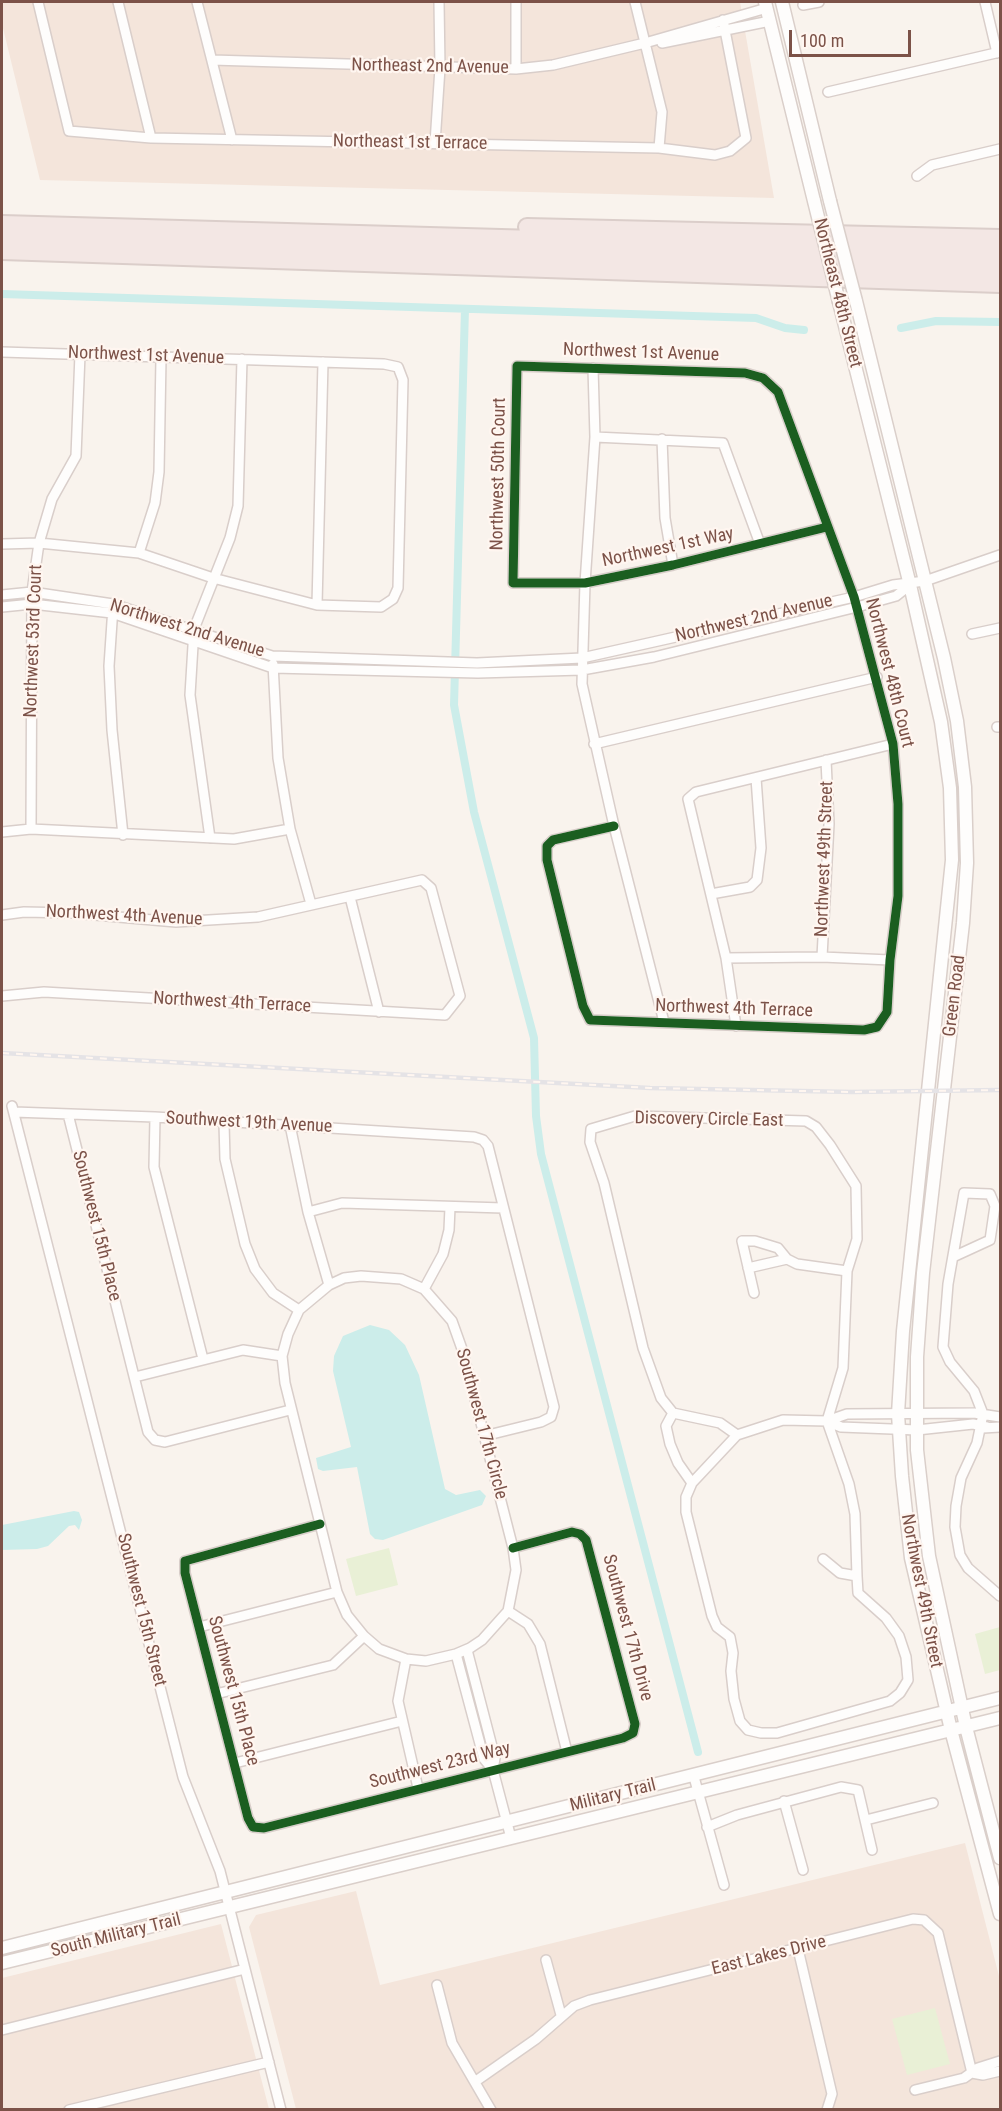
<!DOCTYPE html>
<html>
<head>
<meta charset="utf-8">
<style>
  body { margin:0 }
  #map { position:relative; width:1002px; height:2111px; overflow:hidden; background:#f9f3ed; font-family:"Roboto Condensed",sans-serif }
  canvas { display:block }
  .frame { position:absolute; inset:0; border:3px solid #7c5248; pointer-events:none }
  .scale { position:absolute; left:789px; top:30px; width:122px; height:27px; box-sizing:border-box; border:3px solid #7c5248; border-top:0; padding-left:8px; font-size:18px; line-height:21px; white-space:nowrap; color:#7c5248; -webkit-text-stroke:4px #fff6f0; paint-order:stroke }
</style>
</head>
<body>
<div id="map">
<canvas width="1002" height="2111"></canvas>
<div class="frame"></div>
<div class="scale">100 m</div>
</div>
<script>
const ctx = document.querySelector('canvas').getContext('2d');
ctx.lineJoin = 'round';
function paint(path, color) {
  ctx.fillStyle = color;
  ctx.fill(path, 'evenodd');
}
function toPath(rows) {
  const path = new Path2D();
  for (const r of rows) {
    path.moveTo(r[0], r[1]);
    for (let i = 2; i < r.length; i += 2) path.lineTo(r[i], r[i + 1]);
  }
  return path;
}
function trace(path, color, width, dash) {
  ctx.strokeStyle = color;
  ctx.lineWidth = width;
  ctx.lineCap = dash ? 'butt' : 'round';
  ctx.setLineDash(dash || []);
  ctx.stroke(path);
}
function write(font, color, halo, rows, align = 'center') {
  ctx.font = font + ' "Roboto Condensed",sans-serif';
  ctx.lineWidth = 4.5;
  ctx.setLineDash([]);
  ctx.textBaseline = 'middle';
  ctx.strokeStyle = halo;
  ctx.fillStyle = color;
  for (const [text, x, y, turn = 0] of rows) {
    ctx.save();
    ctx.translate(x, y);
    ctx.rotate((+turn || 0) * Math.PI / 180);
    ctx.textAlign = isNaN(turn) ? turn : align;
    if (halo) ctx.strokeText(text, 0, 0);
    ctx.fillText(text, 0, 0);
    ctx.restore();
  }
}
paint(toPath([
  [2,2,740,2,774,198,40,180,2,24],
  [965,1843,1000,1980,1000,2109,296,2109,249,1927,256,1915,356,1891,380,1985],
  [221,1924,269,2109,2,2109,2,1978]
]), '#f4e5db');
paint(toPath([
  [389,1548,398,1585,356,1596,346,1559],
  [1000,1627,1000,1670,985,1674,975,1634],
  [935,2008,950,2064,907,2075,892,2019]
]), '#e9f0d6');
paint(toPath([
  [370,1325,389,1330,405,1345,419,1375,445,1489,456,1495,480,1490,486,1496,482,1505,383,1540,375,1539,370,1534,357,1467,323,1471,318,1469,316,1458,351,1447,333,1371,334,1356,343,1336],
  [74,1511,79,1512,82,1520,79,1530,75,1525,69,1526,48,1546,37,1549,2,1550,2,1525]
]), '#ccedea');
trace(toPath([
  [2,294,756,318,785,328,804,330],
  [465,309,454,705,474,812,534,1038,536,1116,541,1154,698,1752],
  [901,328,936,321,1000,322]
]), '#ccedea', 8);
const street = toPath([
  [38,2,69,131,151,138,659,148,715,155,730,151,746,138,723,20],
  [118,2,151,138],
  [197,2,232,140],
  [635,2,662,112,659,148],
  [985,2,997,53],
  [803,5,819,2],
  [662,43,770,21],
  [212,60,516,69,553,65,645,43,767,8],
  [516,69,516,2],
  [828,92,1000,52],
  [435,143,440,68,439,2],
  [917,176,932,165,1000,149],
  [2,352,384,364,398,367,403,380,398,588,393,599,381,607,317,605,213,578,139,553,39,543,2,544],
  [593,368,595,437,585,583,582,684,614,826,664,1022],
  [595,437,723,443,760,544],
  [662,439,665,518,673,565],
  [139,553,155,503,159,472,161,358],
  [2,595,32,592,113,604,272,656,477,663,582,658,854,597,893,585,925,581,1000,555],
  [317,605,323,362],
  [2,607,32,604,112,613,273,668,478,673,582,670,654,657,857,607,896,596,910,585],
  [113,607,109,666,112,730,123,835],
  [972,634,1000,628],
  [273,664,278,758,290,829,311,904],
  [997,727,1000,727],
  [594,744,877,677],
  [614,826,553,840,547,846,547,860,583,1006,590,1020,864,1030,877,1027,887,1012,890,960,898,896,898,804,893,744,854,597,778,392,763,378,745,373,517,366,513,583,585,583,673,565,827,527],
  [31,829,32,592,39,543,52,499,76,456,80,354],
  [2,832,31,829,234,839,290,829],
  [210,838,190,695,194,629,230,538,238,506,242,359],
  [711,894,750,887,757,880,761,848,756,778],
  [350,897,379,1012],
  [2,915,24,912,72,913,176,922,258,917,422,880,431,888,460,996,445,1015,44,992,2,996],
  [822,957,829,824,826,760],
  [726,958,822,957,890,960],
  [736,1026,726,958,688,799,696,792,893,744],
  [12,1106,183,1777,220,1871,281,2110],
  [14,1112,155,1117,474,1137,483,1140,488,1146,554,1407,551,1417,541,1422,484,1436],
  [68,1114,148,1432,155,1440,165,1442,290,1410],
  [155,1117,154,1167,203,1359],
  [224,1123,225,1159,245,1244,255,1269,273,1293,299,1310],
  [290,1125,308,1212,329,1285],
  [308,1212,342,1203,503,1208],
  [953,1257,990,1240,995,1206,990,1194,964,1193,948,1284,943,1347,950,1362,974,1391,983,1414,977,1443,961,1478,956,1506,955,1527,960,1555,968,1568,1000,1596],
  [748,1268,787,1259],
  [361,1276,401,1279,424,1289,452,1321,462,1349,513,1548,516,1570,508,1611,482,1640,470,1648,456,1654,426,1661,406,1659,379,1649,364,1636,347,1615,337,1592,285,1383,282,1356,288,1334,299,1310,329,1285,344,1278,361,1276],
  [424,1289,443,1254,449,1230,450,1207],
  [754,1293,742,1241,755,1241,778,1248,787,1259,797,1264,847,1271],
  [135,1377,243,1350,282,1356],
  [673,1413,666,1426,670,1444,678,1463,692,1483],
  [827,1421,847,1414,974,1413,1000,1417],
  [827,1421,849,1484,855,1514,857,1576],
  [983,1428,1000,1427],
  [737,1435,720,1423,673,1413,661,1398,643,1348,604,1183,590,1142,591,1129,635,1116,806,1121,816,1127,830,1145,856,1186,857,1239,847,1271,843,1368,827,1421],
  [320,1524,185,1561,185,1573,248,1818,253,1827,264,1828,567,1752,623,1738,633,1733,635,1724,586,1540,580,1534,572,1532,513,1548],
  [823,1559,840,1573,857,1576,858,1593,886,1618,899,1636,906,1657,908,1680,900,1693,890,1701,777,1733,761,1733,748,1730,740,1721,734,1699,731,1671,733,1653,730,1637,717,1627,712,1616,686,1512,686,1497,692,1483,737,1435,783,1420,827,1421,841,1427,917,1430,973,1424,987,1427],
  [508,1611,528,1624,540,1644,567,1752],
  [199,1627,337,1592],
  [467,1650,495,1758,493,1770],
  [456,1654,484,1759,493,1770,511,1838],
  [406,1659,398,1701,418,1788],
  [216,1694,333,1665,364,1636],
  [235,1763,402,1721],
  [694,1777,724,1885],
  [784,1801,803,1870],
  [866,1820,933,1803],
  [707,1827,737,1815,841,1787,858,1790,872,1850],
  [798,1949,832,2094,827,2110],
  [546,1960,561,2015],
  [437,1985,452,2043,491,2110],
  [2,2030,245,1969],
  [972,2073,983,2075,1000,2071],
  [476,2081,536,2039,574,2006,590,2000,913,1919,924,1920,938,1933,972,2073],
  [915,2090,964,2078,978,2068,1000,2061],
  [69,2110,269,2062]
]);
const secondary = toPath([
  [765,2,814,201],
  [782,2,830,201],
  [856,301,944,658,957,721,965,787,967,863,963,923,923,1273,917,1357,917,1450,929,1556,966,1727,1000,1858],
  [839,302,910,585,941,722,950,788,952,860,903,1331,898,1414,902,1476,911,1558,951,1730,1000,1914],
  [2,1948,1000,1698],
  [2,1963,1000,1718]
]);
const highway = toPath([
  [2,224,1000,252],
  [527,227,1000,238],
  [2,238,1000,268],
  [2,251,1000,284]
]);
trace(street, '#d9ceca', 12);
trace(secondary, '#dacfca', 15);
trace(highway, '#dbceca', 20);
trace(street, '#fefdfc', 9);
trace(secondary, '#fefdfc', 12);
trace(highway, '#f3e7e4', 16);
const rail = toPath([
  [2,1053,650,1088,852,1092,1000,1090]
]);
trace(rail, '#e5e3e6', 4.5);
trace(rail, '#fff6f0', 2, [7]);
const secondaryBridge = toPath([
  [814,201,839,302],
  [830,201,856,301]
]);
trace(secondaryBridge, '#dacfca', 15, []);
trace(secondaryBridge, '#fefdfc', 12);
trace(toPath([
  [614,826,553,840,547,846,547,860,583,1006,590,1020,864,1030,877,1027,887,1012,890,960,898,896,898,804,893,744,854,597,778,392,763,378,745,373,517,366,513,583,585,583,673,565,827,527],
  [320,1524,185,1561,185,1573,248,1818,253,1827,264,1828,567,1752,623,1738,633,1733,635,1724,586,1540,580,1534,572,1532,513,1548]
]), '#1b5e20', 9);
write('18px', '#7c5248', '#fff6f0', [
  ["Northeast 2nd Avenue",430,67,1],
  ["Northeast 1st Terrace",410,143,1],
  ["Northeast 48th Street",837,293,76],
  ["Northwest 1st Avenue",641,353,2],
  ["Northwest 1st Avenue",146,356,2],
  ["Northwest 50th Court",499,474,-89],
  ["Northwest 1st Way",668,548,-12],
  ["Northwest 2nd Avenue",754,619,-13],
  ["Northwest 2nd Avenue",187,629,17],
  ["Northwest 53rd Court",34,641,-88],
  ["Northwest 48th Court",889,673,76],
  ["Northwest 49th Street",825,859,-88],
  ["Northwest 4th Avenue",124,916,3],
  ["Green Road",955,996,-83],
  ["Northwest 4th Terrace",232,1003,3],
  ["Northwest 4th Terrace",734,1009,2],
  ["Discovery Circle East",709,1120,1],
  ["Southwest 19th Avenue",249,1123,3],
  ["Southwest 15th Place",96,1226,76],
  ["Southwest 17th Circle",481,1424,75],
  ["Northwest 49th Street",921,1591,79],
  ["Southwest 15th Street",141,1610,76],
  ["Southwest 17th Drive",627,1628,75],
  ["Southwest 15th Place",233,1691,75],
  ["Southwest 23rd Way",440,1766,-14],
  ["Military Trail",613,1796,-14],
  ["South Military Trail",116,1936,-14],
  ["East Lakes Drive",769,1956,-14]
]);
</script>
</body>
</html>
